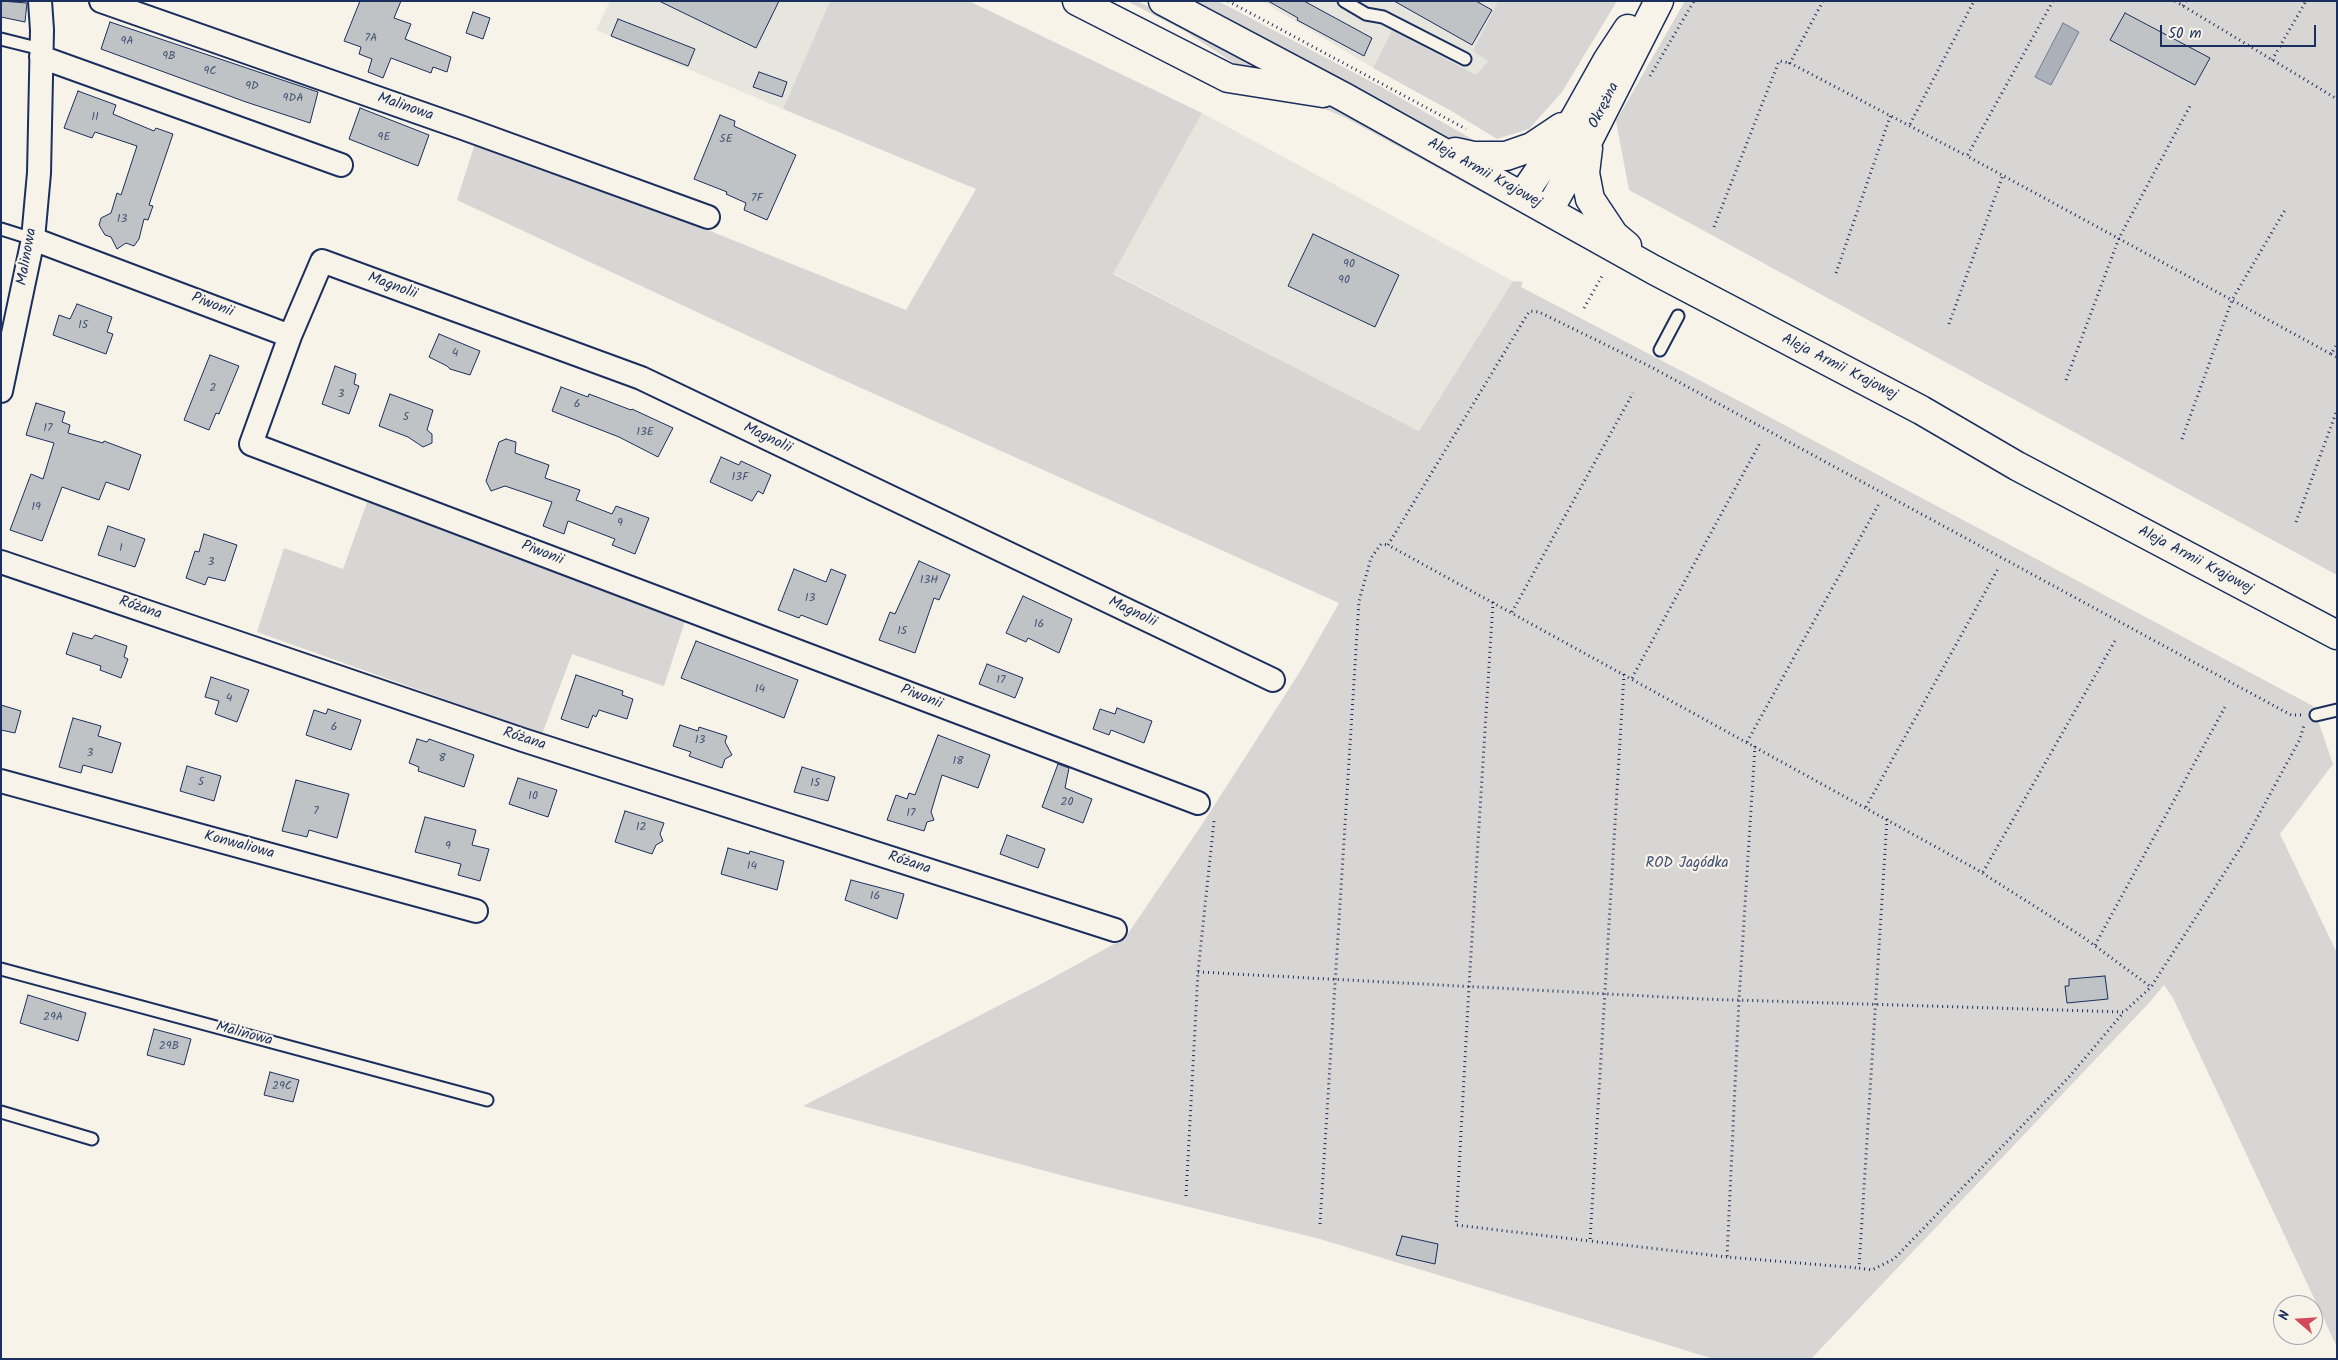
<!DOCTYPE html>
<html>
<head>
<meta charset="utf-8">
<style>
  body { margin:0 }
  #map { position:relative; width:2338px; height:1360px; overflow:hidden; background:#f7f3e8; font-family:Kalam,sans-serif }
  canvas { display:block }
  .frame { position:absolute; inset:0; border:2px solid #1b2f5e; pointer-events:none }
  .north { position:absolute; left:2273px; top:1295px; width:50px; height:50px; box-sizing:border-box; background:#f7f3e8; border:1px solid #9fa5b1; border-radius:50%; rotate:289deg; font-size:14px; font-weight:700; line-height:20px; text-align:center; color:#1b2f5e }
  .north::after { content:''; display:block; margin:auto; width:18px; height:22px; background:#d1495b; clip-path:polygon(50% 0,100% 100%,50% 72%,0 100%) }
  .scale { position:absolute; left:2160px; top:25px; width:156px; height:22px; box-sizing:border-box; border:2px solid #1b2f5e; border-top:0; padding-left:6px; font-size:15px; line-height:18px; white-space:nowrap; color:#1b2f5e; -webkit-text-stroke:4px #f7f3e8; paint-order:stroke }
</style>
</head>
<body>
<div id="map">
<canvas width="2338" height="1360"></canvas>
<div class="frame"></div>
<div class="north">N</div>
<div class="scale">50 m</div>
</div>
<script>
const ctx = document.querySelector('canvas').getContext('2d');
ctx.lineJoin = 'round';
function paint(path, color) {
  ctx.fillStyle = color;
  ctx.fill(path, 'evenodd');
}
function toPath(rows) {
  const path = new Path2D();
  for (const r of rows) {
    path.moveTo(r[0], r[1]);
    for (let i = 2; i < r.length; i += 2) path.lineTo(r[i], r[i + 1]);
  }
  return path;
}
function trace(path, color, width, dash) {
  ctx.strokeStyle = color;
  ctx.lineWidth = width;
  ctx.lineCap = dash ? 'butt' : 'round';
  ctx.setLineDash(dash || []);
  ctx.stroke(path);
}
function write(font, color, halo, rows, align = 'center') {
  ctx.font = font + ' Kalam,sans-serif';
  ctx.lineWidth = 4.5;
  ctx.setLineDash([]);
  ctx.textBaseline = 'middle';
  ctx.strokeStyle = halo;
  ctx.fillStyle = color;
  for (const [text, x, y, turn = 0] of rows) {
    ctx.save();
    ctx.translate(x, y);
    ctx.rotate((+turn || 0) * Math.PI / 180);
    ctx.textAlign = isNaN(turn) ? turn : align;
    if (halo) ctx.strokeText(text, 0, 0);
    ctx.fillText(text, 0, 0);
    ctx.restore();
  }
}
paint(toPath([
  [610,1,830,1,783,109,596,30],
  [1262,1,1540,1,1476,75,1392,30,1373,68],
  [1202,113,1513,281,1419,431,1113,273]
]), '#e6e5de');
paint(toPath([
  [830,1,969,1,1202,113,1113,274,1419,431,1513,281,1523,282,1521,287,1741,402,2313,706,2333,764,2280,834,2337,953,2337,1347,2173,998,2164,985,2148,1004,1811,1359,1714,1359,1320,1239,1083,1181,803,1106,1043,983,1125,938,1203,823,1301,670,1339,603,819,369,457,200,477,137,906,310,976,189,783,109],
  [1127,1,1138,1,1352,114,1500,199,1494,199,1346,118,1266,84,1183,30],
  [1190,1,1218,1,1385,89,1484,146,1470,147,1445,139],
  [1498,1,1617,1,1562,92,1529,129,1497,139,1453,112,1373,68,1392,30,1476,75,1488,61,1473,51],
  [1685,1,2337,1,2337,575,1629,190,1616,121],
  [368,500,685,621,664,686,572,654,542,734,257,632,284,548,343,569]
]), '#d7d6d4');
const water = toPath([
  [2063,23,2079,32,2051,85,2035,77,2063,23]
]);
paint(water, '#acb0b9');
trace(water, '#727c95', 1);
const building = toPath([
  [1,1,27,3,25,22,1,17,1,1],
  [360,1,401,1,394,18,411,24,405,39,451,57,447,72,433,67,431,73,391,58,383,78,368,72,372,59,359,54,361,47,344,41,360,1],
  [659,1,779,1,756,48,659,1],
  [1268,1,1304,1,1372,38,1364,56,1297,20,1298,18,1268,1],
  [1394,1,1476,1,1492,10,1472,45,1394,1],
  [473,12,490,18,483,39,466,33,473,12],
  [2125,13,2210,58,2195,85,2110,40,2125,13],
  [618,19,695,49,688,66,611,36,618,19],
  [110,22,318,92,310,123,246,102,101,49,110,22],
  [759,72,787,82,782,97,753,87,759,72],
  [78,91,116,105,113,114,154,131,156,128,173,134,149,205,153,206,148,220,144,219,139,239,134,246,126,243,117,249,111,237,105,235,99,225,101,218,111,213,117,193,121,195,137,146,95,132,92,138,64,128,78,91],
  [360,108,429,135,418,166,349,139,360,108],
  [720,115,735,121,734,126,796,155,767,220,744,210,746,203,726,194,727,192,694,179,720,115],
  [1313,234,1399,275,1375,327,1288,286,1313,234],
  [77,304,112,317,107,332,113,334,106,354,53,335,59,315,70,319,77,304],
  [439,334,480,351,470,375,450,369,447,366,429,357,439,334],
  [210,355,239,366,219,414,216,413,209,430,184,420,210,355],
  [335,366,356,374,354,384,359,386,349,414,322,404,335,366],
  [561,387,588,397,589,394,631,410,632,409,673,428,658,457,619,437,552,411,561,387],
  [390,394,433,410,427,430,432,434,432,443,423,447,408,437,379,426,390,394],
  [36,403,65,412,62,422,70,425,68,433,103,443,104,441,141,455,129,490,106,482,99,500,62,487,42,541,10,530,31,474,43,479,54,443,26,435,36,403],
  [506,439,516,442,515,453,549,465,545,478,580,490,576,500,612,514,616,506,649,518,635,554,612,545,615,539,568,521,564,534,543,526,552,502,505,486,491,491,486,481,499,442,506,439],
  [721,457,739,465,741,461,771,475,763,494,758,491,752,501,710,482,721,457],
  [108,526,145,539,135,567,98,555,108,526],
  [204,534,237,545,225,581,208,577,205,585,186,578,195,551,199,552,204,534],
  [919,561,950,575,939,600,934,598,915,653,879,640,890,612,895,614,919,561],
  [794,569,826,582,831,569,846,575,827,625,801,615,799,618,778,610,794,569],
  [1023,596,1072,619,1059,653,1028,638,1026,642,1006,633,1023,596],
  [73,633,92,639,95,635,127,646,124,657,128,659,121,678,100,670,101,666,66,654,73,633],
  [696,641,798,680,784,718,681,678,696,641],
  [987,664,1023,678,1015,698,979,684,987,664],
  [576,675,623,691,622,695,633,699,627,719,599,710,596,717,593,715,588,728,561,719,576,675],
  [211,677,249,690,237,722,215,714,219,701,205,697,211,677],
  [1,705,21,711,15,733,1,730,1,705],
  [1117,708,1152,721,1144,743,1111,730,1109,735,1093,729,1100,709,1115,714,1117,708],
  [328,709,361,720,351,750,306,735,314,710,326,714,328,709],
  [73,718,101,726,98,736,121,743,112,773,83,765,81,773,59,767,73,718],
  [680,725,698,731,699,727,727,736,725,742,732,755,725,759,722,768,689,756,691,752,673,746,680,725],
  [938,735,990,755,978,788,942,775,931,812,934,820,927,822,924,831,887,820,896,795,907,799,909,793,915,795,938,735],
  [417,739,427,742,429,739,474,755,464,787,418,771,419,767,409,763,417,739],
  [1058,764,1069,768,1065,788,1092,799,1083,823,1042,807,1058,764],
  [187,766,221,776,214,801,180,791,187,766],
  [802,767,835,777,828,801,794,792,802,767],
  [518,778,557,790,548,817,509,804,518,778],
  [296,780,349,794,337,838,309,830,307,837,282,831,296,780],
  [625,811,664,823,660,834,663,841,656,845,652,854,615,842,625,811],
  [425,817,476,830,472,845,489,849,480,881,458,875,461,864,415,852,425,817],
  [1007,835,1045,849,1038,868,1000,854,1007,835],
  [728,848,749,854,750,851,784,861,777,890,721,874,728,848],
  [851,880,904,894,897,919,845,900,851,880],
  [2105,976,2108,999,2067,1003,2065,986,2069,986,2069,979,2105,976],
  [28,995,86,1013,78,1041,20,1023,28,995],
  [154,1029,191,1039,184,1065,147,1055,154,1029],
  [270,1072,299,1080,293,1102,264,1095,270,1072],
  [1402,1236,1438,1244,1435,1264,1396,1255,1402,1236]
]);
paint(building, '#c0c3c5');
trace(building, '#1b2f5e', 1);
const lane = toPath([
  [1344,1,1366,14,1383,17,1465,59],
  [1,39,41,49],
  [1,229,33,239],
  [1660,350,1678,316],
  [2316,715,2337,710],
  [1,969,487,1100],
  [1,1112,92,1139]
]);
const street = toPath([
  [101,1,463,128,708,217],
  [41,57,341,165],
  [33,239,290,336,251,444,1198,803],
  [290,336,322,261,641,378,1273,680],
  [1,391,33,239,39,173,42,30,40,1],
  [1,562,523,740,1115,930],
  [1,781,476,911]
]);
const secondary = toPath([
  [1077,1,1228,78,1323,93],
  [1163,1,1344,97,1654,270,1921,410,2017,466,2337,635],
  [1588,148,1585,173,1590,199,1614,235,1627,246],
  [1455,152,1473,156,1506,156,1532,147,1562,127],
  [1522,196,1575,118,1607,61,1628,29],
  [1549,210,1590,137,1659,1]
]);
trace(lane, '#1b2f5e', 15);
trace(street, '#1b2f5e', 26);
trace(secondary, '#1b2f5e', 31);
trace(toPath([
  [1228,1,1466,129],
  [1823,1,1790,63,1967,156],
  [2053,1,1967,156,2331,354,2337,344],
  [2175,1,2337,99],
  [2183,6,2186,1],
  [2272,60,2306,1],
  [1650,76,1694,1],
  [1910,124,1974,1],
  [1714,227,1779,61,1790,63],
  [1836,273,1891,114],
  [1584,308,1602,276],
  [1949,324,2003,175],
  [2331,354,2337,357],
  [2066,380,2119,238,2190,106],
  [2182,439,2232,300,2285,210],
  [2296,522,2337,410],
  [1493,602,1469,986,1456,1225,1590,1241],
  [1512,612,1633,393],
  [1624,674,1590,1241,1727,1257],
  [1632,678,1761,441],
  [2301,715,2291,715,1651,367,1539,312,1530,311,1527,315,1388,545,1976,869,2083,937,2151,987,2243,844,2300,739,2304,725],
  [1747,742,1880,502],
  [1755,746,1739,1000,1727,1257,1859,1268],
  [1866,807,1999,567],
  [1887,819,1859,1268,1872,1270,1894,1259,2069,1077,2123,1013],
  [1983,872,2116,639],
  [2095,945,2225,707],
  [1198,972,1702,999,2124,1012,2151,987],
  [1186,1196,1198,972,1214,821],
  [1320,1224,1359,601,1371,558,1381,544,1388,545]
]), '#1b2f5e', 3, [1, 4]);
trace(lane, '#f7f3e8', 11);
trace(street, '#f7f3e8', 22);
trace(secondary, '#f7f3e8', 28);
write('12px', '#445478', null, [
  ["7A",371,39],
  ["9A",127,42],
  ["9B",169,57],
  ["9C",210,72],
  ["9D",252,87],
  ["9DA",293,99],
  ["11",95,118],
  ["9E",384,138],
  ["5E",726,140],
  ["7F",757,199],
  ["13",122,220],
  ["90",1349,265],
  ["90",1344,281],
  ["15",83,326],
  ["4",455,354],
  ["2",213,389],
  ["3",341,395],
  ["6",577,405],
  ["5",406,418],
  ["17",48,429],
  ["13E",645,433],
  ["13F",740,478],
  ["19",36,508],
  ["9",620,524],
  ["1",121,549],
  ["3",211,563],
  ["13H",929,581],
  ["13",810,599],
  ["16",1039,625],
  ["15",902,632],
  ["17",1001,681],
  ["14",760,690],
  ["4",229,699],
  ["6",334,728],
  ["13",700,741],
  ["3",90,754],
  ["8",442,759],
  ["18",958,762],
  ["5",201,783],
  ["15",815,784],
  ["10",533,797],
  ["20",1067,803],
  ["7",316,812],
  ["17",911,814],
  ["12",641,828],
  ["9",448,847],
  ["14",752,867],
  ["16",875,897],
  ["29A",53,1018],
  ["29B",169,1047],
  ["29C",282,1087]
]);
write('15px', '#1b2f5e', '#f7f3e8', [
  ["Okrężna",1605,106,-63],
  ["Malinowa",405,108,19],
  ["Aleja Armii Krajowej",1484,174,29],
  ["Malinowa",28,257,-80],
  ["Magnolii",392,287,20],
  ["Piwonii",212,306,21],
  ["Aleja Armii Krajowej",1839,368,27],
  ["Magnolii",767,439,26],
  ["Piwonii",542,554,21],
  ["Aleja Armii Krajowej",2195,561,28],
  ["Różana",140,609,19],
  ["Magnolii",1132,613,26],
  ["Piwonii",921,698,21],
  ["Różana",524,740,18],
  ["Konwaliowa",239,846,15],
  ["Różana",909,864,18],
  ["Malinowa",244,1035,15]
]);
write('15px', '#415076', '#f7f3e8', [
  ["ROD Jagódka",1687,864]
]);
</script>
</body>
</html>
